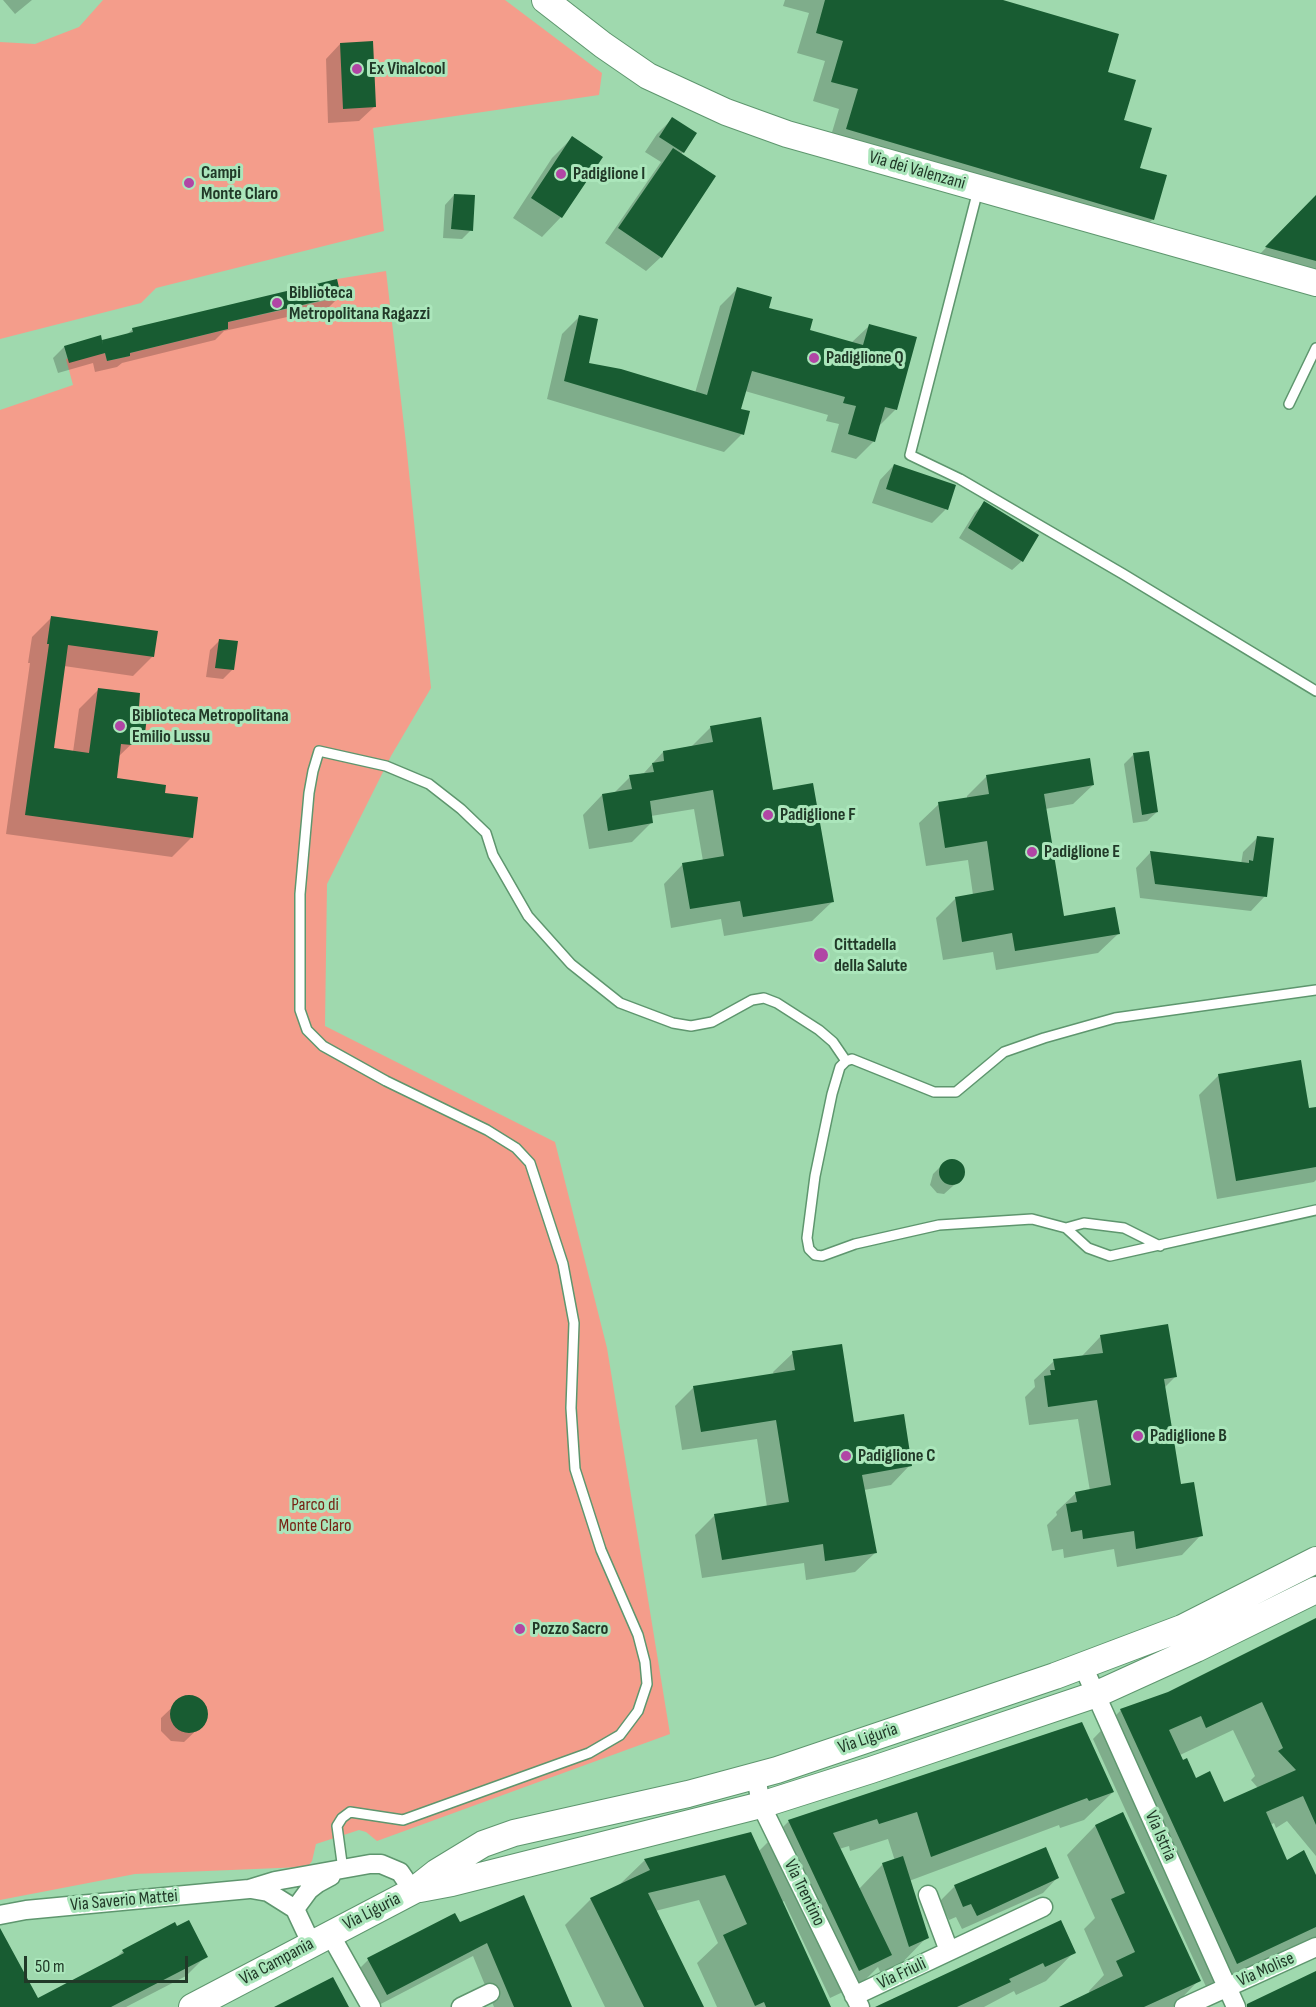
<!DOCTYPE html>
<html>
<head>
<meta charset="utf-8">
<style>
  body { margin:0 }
  #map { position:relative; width:1316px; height:2007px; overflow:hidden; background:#9fd9ae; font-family:"Sofia Sans Condensed",sans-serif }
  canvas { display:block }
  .scale { position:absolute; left:24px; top:1956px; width:164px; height:27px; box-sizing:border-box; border:3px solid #213928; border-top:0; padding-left:8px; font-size:18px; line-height:21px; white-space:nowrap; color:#213928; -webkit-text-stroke:4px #abe6bb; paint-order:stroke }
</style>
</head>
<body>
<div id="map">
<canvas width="1316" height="2007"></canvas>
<div class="scale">50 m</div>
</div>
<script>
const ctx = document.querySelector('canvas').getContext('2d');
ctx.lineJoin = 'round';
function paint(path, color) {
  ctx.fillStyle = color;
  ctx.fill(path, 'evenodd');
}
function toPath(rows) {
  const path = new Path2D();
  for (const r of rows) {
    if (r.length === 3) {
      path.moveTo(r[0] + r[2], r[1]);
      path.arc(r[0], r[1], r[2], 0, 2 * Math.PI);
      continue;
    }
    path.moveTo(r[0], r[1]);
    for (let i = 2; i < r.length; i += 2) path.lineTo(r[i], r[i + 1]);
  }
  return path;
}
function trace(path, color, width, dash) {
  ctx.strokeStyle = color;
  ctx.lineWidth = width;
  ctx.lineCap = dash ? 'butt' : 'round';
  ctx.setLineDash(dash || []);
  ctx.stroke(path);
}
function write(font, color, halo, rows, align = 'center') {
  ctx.font = font + ' "Sofia Sans Condensed",sans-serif';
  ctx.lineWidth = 6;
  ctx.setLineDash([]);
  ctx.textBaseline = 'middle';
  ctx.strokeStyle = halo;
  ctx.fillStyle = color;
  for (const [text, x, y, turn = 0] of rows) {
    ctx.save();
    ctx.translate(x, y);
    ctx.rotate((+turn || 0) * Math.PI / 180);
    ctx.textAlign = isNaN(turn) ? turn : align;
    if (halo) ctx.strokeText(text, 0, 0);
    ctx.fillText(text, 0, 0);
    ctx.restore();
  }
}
paint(toPath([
  [103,0,505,0,602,73,599,95,373,128,384,231,156,288,141,303,0,339,0,42,35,44,79,27],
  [386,271,406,443,431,688,391,756,327,884,325,1026,555,1142,607,1348,670,1734,377,1841,366,1832,359,1830,316,1844,312,1861,309,1865,303,1867,135,1874,0,1900,0,410,73,385,66,359,105,353,107,361,130,356,130,353,228,329,228,322,341,297,337,279]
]), '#f49d8b');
paint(toPath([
  [3,0,32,0,15,14],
  [785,0,998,0,1106,73,1153,219,1133,238,827,149,839,109,813,101,825,61,797,53,809,13,783,6],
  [340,44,374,107,359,121,328,123,326,59],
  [672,119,695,134,681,155,661,257,646,271,605,243,661,162,645,152,657,134],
  [572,138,561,217,542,237,513,218,552,158],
  [454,195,471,230,462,239,443,238,445,205],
  [1316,197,1316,279,1253,261],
  [738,288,767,309,808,332,851,343,869,326,915,338,895,410,878,427,874,441,856,459,831,452,839,424,826,421,828,415,745,391,740,410,742,434,724,452,547,399,562,334,580,316,587,364,695,393,720,306],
  [340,296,328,308,224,331,215,340,122,363,117,367,95,372,93,363,58,373,53,358,64,347,101,343,126,335,133,329],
  [894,465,946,509,932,523,872,503,880,480],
  [985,503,1022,561,1012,570,959,538,975,512],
  [51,618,153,656,133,676,64,666,52,749,73,752,79,709,99,689,137,709,144,732,118,757,115,780,164,794,191,838,172,857,6,834,30,663,28,663,32,637],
  [219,641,233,669,223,679,206,677,210,650],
  [711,727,772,792,832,902,812,921,724,936,721,919,671,928,664,884,683,864,703,861,694,809,651,816,652,822,632,842,589,849,583,815,602,795,614,793,630,777,644,773,663,752,692,746],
  [1133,755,1157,812,1147,821,1133,823,1124,764],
  [986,777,1093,785,1073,804,1045,809,1063,917,1118,934,1098,953,996,970,993,952,943,960,936,918,956,898,973,895,968,860,926,866,919,823,939,804,967,799,967,796],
  [1257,838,1265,896,1251,911,1140,898,1136,868,1150,853,1241,864,1243,852],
  [1219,1075,1308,1110,1316,1108,1316,1180,1314,1182,1217,1199,1199,1095],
  [951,1160,959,1162,963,1168,963,1177,944,1194,937,1193,930,1185,933,1174,943,1164],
  [1101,1336,1175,1377,1164,1388,1180,1486,1201,1535,1182,1555,1117,1567,1114,1549,1064,1558,1063,1549,1052,1551,1047,1525,1057,1515,1056,1512,1076,1493,1090,1491,1078,1419,1029,1425,1025,1397,1035,1387,1034,1380,1054,1361,1082,1356],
  [793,1353,853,1424,910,1465,891,1485,864,1490,875,1553,855,1572,806,1580,804,1563,702,1578,695,1535,715,1515,767,1507,757,1439,682,1450,675,1406,694,1387,774,1375,773,1372],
  [1316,1620,1316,1856,1287,1821,1276,1828,1274,1823,1270,1825,1286,1862,1316,1879,1316,1942,1208,1991,1093,1739,1121,1710,1169,1694],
  [1233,1730,1255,1776,1251,1780,1258,1788,1223,1804,1195,1780,1180,1755],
  [184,1696,198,1697,207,1707,206,1721,184,1742,171,1741,161,1731,161,1718],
  [1081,1724,1113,1792,1084,1820,1060,1828,1059,1825,909,1881,927,1937,899,1966,881,1974,878,1967,862,1983,830,1998,784,1901,782,1902,829,2007,717,2007,697,1963,718,1943,699,1900,655,1911,690,2007,605,2007,565,1925,591,1899,618,1886,645,1860,759,1851,789,1821],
  [888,1839,895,1861,883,1864,859,1889,839,1849,849,1846,850,1851],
  [1123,1814,1199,1980,1173,2007,1062,2007,1090,1994,1089,1991,1104,1975,1084,1929,1095,1918,1067,1855,1095,1826],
  [1045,1849,1057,1878,1043,1893,962,1929,956,1917,949,1920,940,1901,955,1886],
  [523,1897,566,2007,494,2007,473,1956,375,2007,354,1974,368,1960],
  [0,1946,37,2000,115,1959,123,1951,206,1956,186,1976,126,2007,0,2007],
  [1074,1952,1046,1981,1016,1995,1014,1991,984,2007,879,2007]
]), '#0003');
paint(toPath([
  [825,0,1003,0,1119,34,1108,72,1136,80,1124,120,1152,128,1140,168,1167,175,1154,220,846,129,858,89,831,82,843,41,816,33],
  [373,41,376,107,343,109,340,43],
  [672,117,697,133,684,153,659,137],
  [572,136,603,157,562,218,531,198],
  [673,148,716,176,662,258,618,228],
  [454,194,475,195,473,231,451,229],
  [1316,195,1316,261,1265,247],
  [337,279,341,296,228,322,228,329,130,353,130,356,107,361,105,353,69,363,64,346,101,335,103,346,102,340,133,332,132,328],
  [737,287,772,297,769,308,813,319,810,330,863,345,869,324,917,337,897,410,885,407,875,442,848,434,856,406,843,403,845,397,752,371,741,409,750,411,744,435,564,381,579,315,598,319,589,363,621,369,707,395],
  [894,464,956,485,948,510,886,489],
  [984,501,1039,535,1023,562,968,528],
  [51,616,158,631,154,657,68,645,54,748,89,753,98,688,140,693,139,707,148,709,145,733,134,731,132,745,121,744,117,778,166,785,165,793,198,797,193,838,25,815,49,644,47,644],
  [219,639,238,641,234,670,215,668],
  [761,717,773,790,813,783,834,902,743,917,740,901,690,909,682,863,724,856,713,790,650,801,653,823,608,831,602,794,632,789,629,775,654,772,652,763,664,761,663,751,713,742,710,726],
  [1149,751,1158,812,1142,815,1133,753],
  [1090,758,1094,785,1044,794,1064,916,1115,907,1120,934,1015,951,1012,933,962,942,955,897,994,890,987,841,945,848,938,802,989,794,986,775],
  [1257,836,1274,838,1267,897,1155,884,1150,851,1249,863,1249,860,1253,861],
  [1301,1060,1309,1108,1316,1107,1316,1167,1236,1181,1218,1074],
  [952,1172,13],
  [1168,1324,1177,1377,1164,1379,1181,1484,1194,1482,1203,1536,1136,1549,1134,1531,1083,1539,1082,1530,1071,1532,1066,1504,1077,1502,1075,1492,1111,1485,1097,1400,1048,1407,1044,1376,1051,1375,1050,1370,1055,1370,1053,1359,1103,1353,1100,1335],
  [842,1344,854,1422,904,1414,912,1466,862,1475,877,1553,825,1561,823,1544,722,1560,714,1514,789,1502,776,1420,701,1432,693,1386,795,1370,792,1351],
  [1316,1618,1316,1825,1303,1796,1266,1812,1287,1860,1304,1850,1316,1875,1316,1927,1237,1964,1120,1709,1168,1692],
  [1262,1702,1283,1748,1278,1751,1296,1770,1224,1802,1210,1771,1196,1778,1187,1758,1183,1760,1169,1730,1201,1716,1206,1728],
  [189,1714,19],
  [1082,1722,1114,1792,1089,1801,1087,1798,931,1857,917,1812,879,1824,877,1819,833,1833,892,1955,859,1971,788,1820],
  [1123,1812,1201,1981,1144,2007,1059,2007,1123,1976,1116,1961,1135,1952,1111,1899,1125,1893,1095,1825],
  [751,1832,831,2007,766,2007,764,2002,755,2006,723,1935,747,1924,725,1875,648,1893,704,2007,644,2007,590,1898,650,1870,644,1859],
  [1046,1847,1059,1878,977,1916,971,1904,963,1907,954,1885],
  [903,1856,929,1938,909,1947,882,1863],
  [524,1895,572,2007,514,2007,487,1943,387,1995,367,1958,455,1913,460,1922],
  [189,1920,208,1957,111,2007,0,2007,0,1928,38,1998,124,1953,122,1950,175,1922,177,1926],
  [1061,1920,1076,1953,1045,1967,1043,1963,1009,1979,1011,1982,957,2007,875,2007],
  [1316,1971,1316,2007,1247,2007,1247,2004],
  [333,1977,349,2007,274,2007]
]), '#185c32');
const lane = toPath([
  [978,190,910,455,960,479,1123,574,1316,691],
  [1289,404,1316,348],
  [1066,1228,1088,1248,1110,1256,1316,1210],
  [1160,1246,1124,1228,1084,1223,1066,1228,1032,1219,939,1225,855,1244,822,1256,815,1255,809,1249,807,1238,815,1176,832,1094,840,1067,846,1061,852,1059,934,1092,956,1092,1004,1052,1044,1038,1115,1018,1316,990],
  [343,1870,337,1826,342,1818,350,1812,403,1820,589,1753,620,1735,638,1711,647,1684,645,1662,638,1635,601,1550,575,1469,571,1408,574,1323,563,1264,530,1163,516,1148,487,1130,386,1081,323,1046,307,1030,300,1010,300,894,309,793,313,771,319,751,386,766,429,784,461,809,486,833,493,855,528,916,571,964,620,1003,673,1023,691,1026,712,1022,752,1000,764,998,777,1003,819,1030,833,1042,846,1061]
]);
const street = toPath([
  [1083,1666,1236,2007],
  [756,1776,761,1805,860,2007],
  [251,1889,268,1892,295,1909,311,1943],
  [928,1895,949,1951],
  [295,1909,309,1890,318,1883,331,1876],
  [0,1915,26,1910,249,1889,275,1881,370,1864,381,1864,400,1872,413,1891],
  [330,1934,371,2007],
  [854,1996,1043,1907],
  [461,2007,490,1993],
  [1184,2007,1316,1947]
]);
const secondary = toPath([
  [545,0,603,45,648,76,726,112,787,134,1316,283],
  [420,1889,452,1883,761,1805,871,1770,1097,1694,1196,1649,1316,1590],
  [192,2007,413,1891,437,1872,483,1844,514,1833,688,1794,777,1770,1055,1676,1182,1628,1316,1560]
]);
trace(lane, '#5e966e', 12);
trace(street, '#5e966e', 21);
trace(secondary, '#5e966e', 28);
trace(lane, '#fff', 9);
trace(street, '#fff', 18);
trace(secondary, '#fff', 26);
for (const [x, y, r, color] of [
  [357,69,6,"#b145a5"],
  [561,174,6,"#b145a5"],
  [189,183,6,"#b145a5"],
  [277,303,6,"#b145a5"],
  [814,358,6,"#b145a5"],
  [120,726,6,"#b145a5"],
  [768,815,6,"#b145a5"],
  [1032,852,6,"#b145a5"],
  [821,955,8,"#b145a5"],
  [1138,1436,6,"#b145a5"],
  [846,1456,6,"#b145a5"],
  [520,1629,6,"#b145a5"]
]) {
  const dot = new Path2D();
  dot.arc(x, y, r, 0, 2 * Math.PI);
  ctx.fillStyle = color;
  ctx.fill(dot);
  trace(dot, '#abe6bb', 2);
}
write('bold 18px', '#213928', '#abe6bb', [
  ["Ex Vinalcool",369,69],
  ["Campi",201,173],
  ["Monte Claro",201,194],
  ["Padiglione I",573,174],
  ["Biblioteca",289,293],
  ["Metropolitana Ragazzi",289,314],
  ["Padiglione Q",826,358],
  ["Biblioteca Metropolitana",132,716],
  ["Emilio Lussu",132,737],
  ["Padiglione F",780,815],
  ["Padiglione E",1044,852],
  ["Cittadella",834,945],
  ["della Salute",834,966],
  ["Padiglione B",1150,1436],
  ["Padiglione C",858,1456],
  ["Pozzo Sacro",532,1629]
], 'left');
write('18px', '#213928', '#abe6bb', [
  ["Via dei Valenzani",917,171,16],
  ["Via Liguria",868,1739,-19],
  ["Via Istria",1160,1836,66],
  ["Via Trentino",804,1893,64],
  ["Via Saverio Mattei",124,1901,-5],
  ["Via Liguria",372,1912,-27],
  ["Via Campania",277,1962,-28],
  ["Via Molise",1266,1970,-24],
  ["Via Friuli",902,1974,-25]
]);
write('18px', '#772314', '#abe6bb', [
  ["Parco di",315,1505],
  ["Monte Claro",315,1526]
]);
</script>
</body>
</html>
